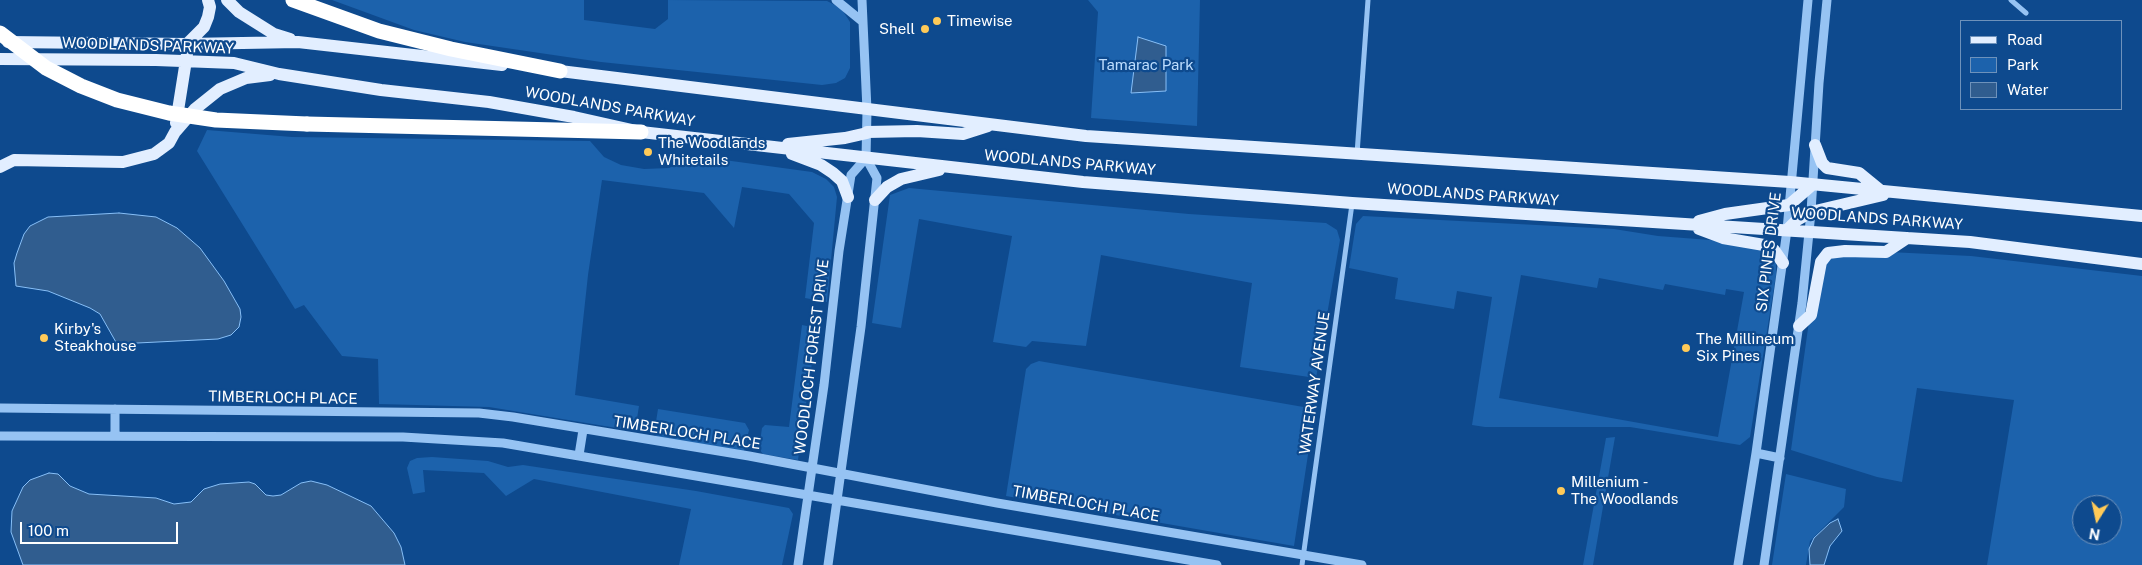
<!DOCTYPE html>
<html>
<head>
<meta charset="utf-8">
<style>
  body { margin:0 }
  #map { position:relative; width:2142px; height:565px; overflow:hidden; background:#0e4a8e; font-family:"Public Sans",sans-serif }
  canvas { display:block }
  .legend { position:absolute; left:1960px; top:20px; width:162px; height:90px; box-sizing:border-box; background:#0e4a8e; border:1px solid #6e92bb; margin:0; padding:6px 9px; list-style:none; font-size:15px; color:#fff }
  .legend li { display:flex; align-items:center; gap:10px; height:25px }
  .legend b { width:25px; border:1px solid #6e92bb }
  .north { position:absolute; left:2072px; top:495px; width:50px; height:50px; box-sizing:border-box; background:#0e4a8e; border:1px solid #6e92bb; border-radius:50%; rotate:190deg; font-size:14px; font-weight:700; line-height:20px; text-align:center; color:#fff }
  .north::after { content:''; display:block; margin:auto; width:18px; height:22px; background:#ffca58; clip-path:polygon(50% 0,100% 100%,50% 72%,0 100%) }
  .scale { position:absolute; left:20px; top:522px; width:158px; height:22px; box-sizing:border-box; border:2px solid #fff; border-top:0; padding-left:6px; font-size:15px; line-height:18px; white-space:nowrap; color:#fff; -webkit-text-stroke:4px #0e4a8e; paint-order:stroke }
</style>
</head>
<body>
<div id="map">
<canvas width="2142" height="565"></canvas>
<ul class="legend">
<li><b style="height:6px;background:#e2eeff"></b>Road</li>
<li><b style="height:14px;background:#1c62ac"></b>Park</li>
<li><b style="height:14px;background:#305d8f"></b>Water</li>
</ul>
<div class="north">N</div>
<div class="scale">100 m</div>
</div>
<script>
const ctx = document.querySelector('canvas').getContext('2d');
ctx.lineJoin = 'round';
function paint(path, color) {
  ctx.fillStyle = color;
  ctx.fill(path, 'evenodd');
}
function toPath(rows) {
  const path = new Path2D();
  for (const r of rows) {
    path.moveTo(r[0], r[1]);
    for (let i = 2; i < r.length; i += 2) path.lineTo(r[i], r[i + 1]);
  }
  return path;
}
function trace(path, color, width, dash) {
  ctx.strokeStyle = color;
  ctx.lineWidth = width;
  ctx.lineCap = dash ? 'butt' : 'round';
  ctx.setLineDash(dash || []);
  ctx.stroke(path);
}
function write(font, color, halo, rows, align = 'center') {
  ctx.font = font + ' "Public Sans",sans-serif';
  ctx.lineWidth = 4.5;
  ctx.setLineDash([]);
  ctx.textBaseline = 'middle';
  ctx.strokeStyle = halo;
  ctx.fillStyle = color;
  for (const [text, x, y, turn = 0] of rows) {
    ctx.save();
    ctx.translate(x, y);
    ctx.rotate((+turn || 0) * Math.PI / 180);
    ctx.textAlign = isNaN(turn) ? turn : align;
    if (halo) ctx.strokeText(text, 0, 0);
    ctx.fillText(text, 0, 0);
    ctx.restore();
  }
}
paint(toPath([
  [332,0,584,0,584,20,655,29,668,19,668,0,827,1,841,8,850,22,850,68,845,78,836,83,822,85,601,62,465,42,414,30],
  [1088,0,1200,0,1197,126,1091,118,1098,12],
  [207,130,292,137,590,141,604,157,621,165,644,169,669,168,695,156,812,172,826,179,834,187,837,197,827,302,805,298,814,223,789,194,742,187,734,228,704,193,602,180,588,275,575,395,639,406,635,431,489,407,379,404,378,359,342,356,304,305,295,309,197,151],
  [909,188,1189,214,1326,223,1337,230,1340,240,1316,378,1240,367,1252,283,1101,255,1086,346,1032,341,1026,347,993,342,1012,236,919,219,901,328,872,323,890,195],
  [1363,216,1614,229,1658,236,1762,244,1776,263,1776,275,1750,437,1740,445,1630,427,1485,427,1472,425,1492,297,1457,291,1454,309,1395,299,1398,278,1349,268,1356,224],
  [1521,275,1597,288,1599,278,1663,290,1665,284,1725,295,1726,289,1744,292,1718,437,1499,398],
  [1848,250,1971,256,2142,276,2142,565,1987,565,2014,400,1917,388,1902,482,1877,477,1791,450,1817,264],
  [2082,505,2112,505,2112,535,2082,535],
  [802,325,817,328,798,460,763,454,759,449,762,428,765,425,789,427],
  [1039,361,1315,409,1294,546,1006,496,1026,369,1031,364],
  [658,409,745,423,749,430,744,451,657,437,654,434],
  [1615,437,1593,565,1583,565,1606,438],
  [432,457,488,461,508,467,523,465,696,491,789,508,793,514,782,565,679,565,691,509,534,479,506,496,484,473,423,470,425,492,413,494,407,468,410,461,417,458],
  [1786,474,1846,489,1844,507,1810,541,1806,565,1772,565]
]), '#1c62ac');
const water = toPath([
  [1138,37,1166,46,1166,91,1131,93,1138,37],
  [119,213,156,217,177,228,200,248,224,281,240,309,241,317,239,327,231,335,218,339,117,344,100,314,90,308,48,291,16,286,14,263,17,253,24,234,30,226,48,217,119,213],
  [49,473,58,474,70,486,89,494,156,498,174,504,191,502,204,489,220,484,249,482,255,484,266,495,273,496,281,495,301,483,311,481,327,485,371,506,394,533,401,547,405,565,23,565,11,532,12,511,23,487,30,480,49,473],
  [1838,519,1842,531,1830,546,1824,565,1810,565,1809,549,1814,538,1830,523,1838,519]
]);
paint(water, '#305d8f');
trace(water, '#87bff7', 1);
trace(toPath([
  [2011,0,2026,13],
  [1357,154,1368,0],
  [1302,565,1352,204]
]), '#96c3f3', 5);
trace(toPath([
  [836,0,863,22],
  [0,408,479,413,513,417,749,456,997,503,1362,565],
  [115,435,115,409],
  [0,436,403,437,503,443,1217,565],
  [1756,453,1780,458],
  [579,455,583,430],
  [798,565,824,385,839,251,851,175,866,158],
  [828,565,861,327,877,178,866,158,867,110,862,0],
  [1738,565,1756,453,1787,230,1808,0],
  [1764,565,1802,303,1811,212,1819,83,1827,0]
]), '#96c3f3', 9);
trace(toPath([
  [227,0,239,12,274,34,290,39],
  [8,42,187,44,298,42,502,65],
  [185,46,204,27,208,17,210,7,208,0],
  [0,59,156,60,234,63,279,74,381,90,489,102,574,117,641,132,1083,182,1352,203,1970,242,2142,264],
  [552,70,1086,136,1790,182,2142,216],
  [176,123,187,54],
  [867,132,917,131,963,134,988,126],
  [788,144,845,138,867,133],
  [1815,145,1822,163,1827,168,1859,173,1881,191],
  [792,154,821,165,833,173,842,181,848,197],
  [0,167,14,160,123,162,154,154,169,143,175,132,195,109,220,89,246,78,270,75],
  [875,200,887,187,901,179,939,170],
  [1699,221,1725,214,1789,205,1812,185],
  [1699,229,1723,238,1764,245,1774,250,1783,263],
  [1787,230,1797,220,1811,212,1883,195],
  [1799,326,1811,315,1821,262,1828,253,1845,251,1886,252,1907,238]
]), '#e2eeff', 12);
trace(toPath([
  [293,0,379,31,451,49,560,71],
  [307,124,641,132]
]), '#fff', 15);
trace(toPath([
  [0,33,46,68,81,86,117,100,169,113,216,120,307,124]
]), '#fff', 15);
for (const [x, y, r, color] of [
  [937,21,5,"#ffca58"],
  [925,29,5,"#ffca58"],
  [648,152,5,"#ffca58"],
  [44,338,5,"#ffca58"],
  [1686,348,5,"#ffca58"],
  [1561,491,5,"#ffca58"]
]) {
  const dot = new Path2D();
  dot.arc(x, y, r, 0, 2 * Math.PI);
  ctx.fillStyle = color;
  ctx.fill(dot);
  trace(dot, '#0e4a8e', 2);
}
write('15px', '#fff', '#0e4a8e', [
  ["Timewise",947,21],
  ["Shell",915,29,"right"],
  ["The Woodlands",658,143],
  ["Whitetails",658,160],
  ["Kirby's",54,329],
  ["Steakhouse",54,346],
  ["The Millineum",1696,339],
  ["Six Pines",1696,356],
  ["Millenium -",1571,482],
  ["The Woodlands",1571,499]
], 'left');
write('15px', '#fff', '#0e4a8e', [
  ["WOODLANDS PARKWAY",148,46,2],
  ["WOODLANDS PARKWAY",610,107,10],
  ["WOODLANDS PARKWAY",1070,163,5],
  ["WOODLANDS PARKWAY",1473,195,4],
  ["WOODLANDS PARKWAY",1877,219,4],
  ["SIX PINES DRIVE",1769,252,-83],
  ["WOODLOCH FOREST DRIVE",812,357,-83],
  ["WATERWAY AVENUE",1315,383,-82],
  ["TIMBERLOCH PLACE",283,398,1],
  ["TIMBERLOCH PLACE",687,433,9],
  ["TIMBERLOCH PLACE",1086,504,10]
]);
write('15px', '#bdddfe', '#0e4a8e', [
  ["Tamarac Park",1146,65]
]);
</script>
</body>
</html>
